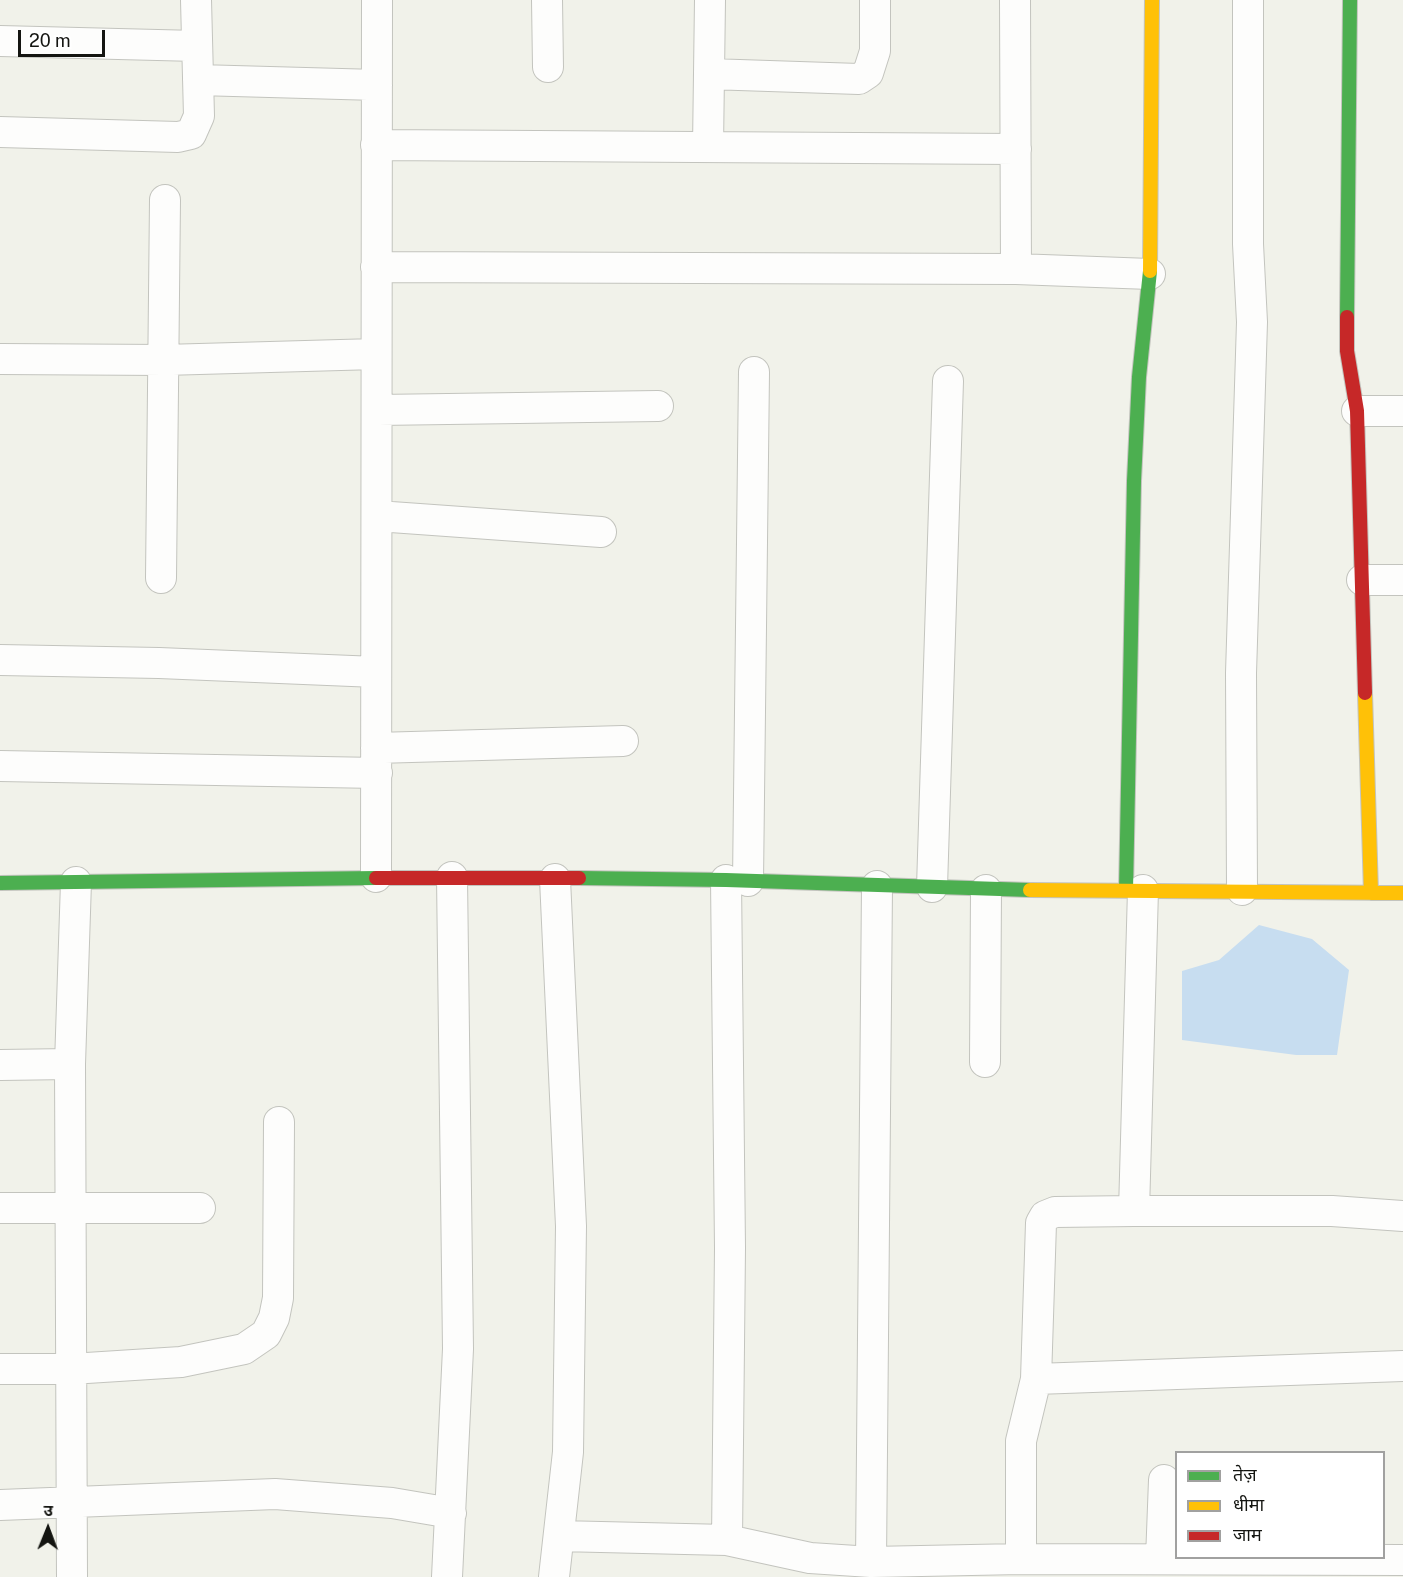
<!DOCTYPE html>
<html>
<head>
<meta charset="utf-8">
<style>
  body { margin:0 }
  #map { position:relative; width:1403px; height:1577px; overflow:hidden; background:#f1f2ea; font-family:"Public Sans","Noto Sans Devanagari",sans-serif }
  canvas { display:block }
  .legend { position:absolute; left:1175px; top:1451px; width:210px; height:108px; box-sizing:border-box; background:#fff; border:2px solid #a1a1a0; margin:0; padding:8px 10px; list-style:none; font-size:18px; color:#141511 }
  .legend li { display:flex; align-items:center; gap:12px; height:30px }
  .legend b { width:30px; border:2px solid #a1a1a0 }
  .north { position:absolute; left:18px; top:1499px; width:60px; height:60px; -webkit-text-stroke:4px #fff; paint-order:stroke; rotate:1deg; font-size:16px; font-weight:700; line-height:24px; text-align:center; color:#141511 }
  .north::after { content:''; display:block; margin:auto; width:21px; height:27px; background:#141511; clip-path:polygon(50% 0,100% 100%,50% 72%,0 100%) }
  .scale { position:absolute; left:18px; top:30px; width:87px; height:27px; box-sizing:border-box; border:3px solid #141511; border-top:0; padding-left:8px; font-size:18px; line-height:21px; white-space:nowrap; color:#141511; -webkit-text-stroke:4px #fff; paint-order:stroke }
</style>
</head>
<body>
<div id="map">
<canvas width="1403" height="1577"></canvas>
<ul class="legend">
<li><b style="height:8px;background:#4caf50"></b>तेज़</li>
<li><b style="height:8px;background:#ffc107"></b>धीमा</li>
<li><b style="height:8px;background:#c62828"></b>जाम</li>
</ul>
<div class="north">उ</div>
<div class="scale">20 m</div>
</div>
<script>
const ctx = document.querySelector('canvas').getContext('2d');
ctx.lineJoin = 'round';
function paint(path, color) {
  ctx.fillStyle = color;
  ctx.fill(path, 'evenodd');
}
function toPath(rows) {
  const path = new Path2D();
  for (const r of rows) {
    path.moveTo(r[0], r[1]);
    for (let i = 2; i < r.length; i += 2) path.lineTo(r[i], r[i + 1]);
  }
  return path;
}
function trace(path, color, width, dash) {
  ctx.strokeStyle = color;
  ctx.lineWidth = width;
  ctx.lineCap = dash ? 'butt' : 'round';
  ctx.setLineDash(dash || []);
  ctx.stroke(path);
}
paint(toPath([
  [1259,925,1312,939,1349,970,1337,1055,1296,1055,1182,1040,1182,971,1219,960]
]), '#c7ddf0');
const street = toPath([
  [547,0,548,67],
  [1015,0,1016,269],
  [0,41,197,46],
  [709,74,859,79,868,73,875,51,875,0],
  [198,80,377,85],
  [0,132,178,137,191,134,199,116,196,0],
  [376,145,1016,149],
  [708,147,710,0],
  [376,267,1016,269,1150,274],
  [0,359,164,360,376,354],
  [378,410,658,406],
  [1357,411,1403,411],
  [377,516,601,532],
  [161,578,165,200],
  [1362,580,1403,580],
  [0,660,159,663,376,672],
  [376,748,623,741],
  [0,766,377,773],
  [376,877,377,0],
  [726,880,730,1248,727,1540],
  [748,881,754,372],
  [932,887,948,381],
  [1242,890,1241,673,1252,322,1248,244,1248,0],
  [985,1062,986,890],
  [0,1065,70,1064],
  [0,1208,200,1208],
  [1134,1211,1332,1211,1403,1216],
  [0,1369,71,1369,181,1362,244,1349,266,1334,274,1318,278,1298,279,1122],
  [1036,1379,1403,1366],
  [0,1505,275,1494,392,1503,451,1513],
  [559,1536,727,1540,810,1558,871,1562,1021,1559,1403,1560],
  [1021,1559,1021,1441,1036,1379,1041,1223,1045,1216,1055,1212,1134,1211,1143,890],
  [1161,1559,1164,1480],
  [871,1562,877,886],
  [72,1577,70,1064,76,882],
  [447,1577,458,1349,452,877],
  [554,1577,568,1452,571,1226,555,879]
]);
const fast = toPath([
  [1347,317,1350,0],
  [579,878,726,880,1030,890],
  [0,883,376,878],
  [1126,890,1134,481,1139,377,1150,271]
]);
const slow = toPath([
  [1150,271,1152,0],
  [1365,693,1371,893],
  [1030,890,1403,893]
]);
const jam = toPath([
  [1347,317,1347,351,1357,411,1365,693],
  [376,878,579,878]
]);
trace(street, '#c3c4be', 32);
trace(fast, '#c3c4be', 16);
trace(slow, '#c3c4be', 16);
trace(jam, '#c3c4be', 16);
trace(street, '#fdfdfc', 30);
trace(fast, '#4caf50', 14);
trace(slow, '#ffc107', 14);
trace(jam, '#c62828', 14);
</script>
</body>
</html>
